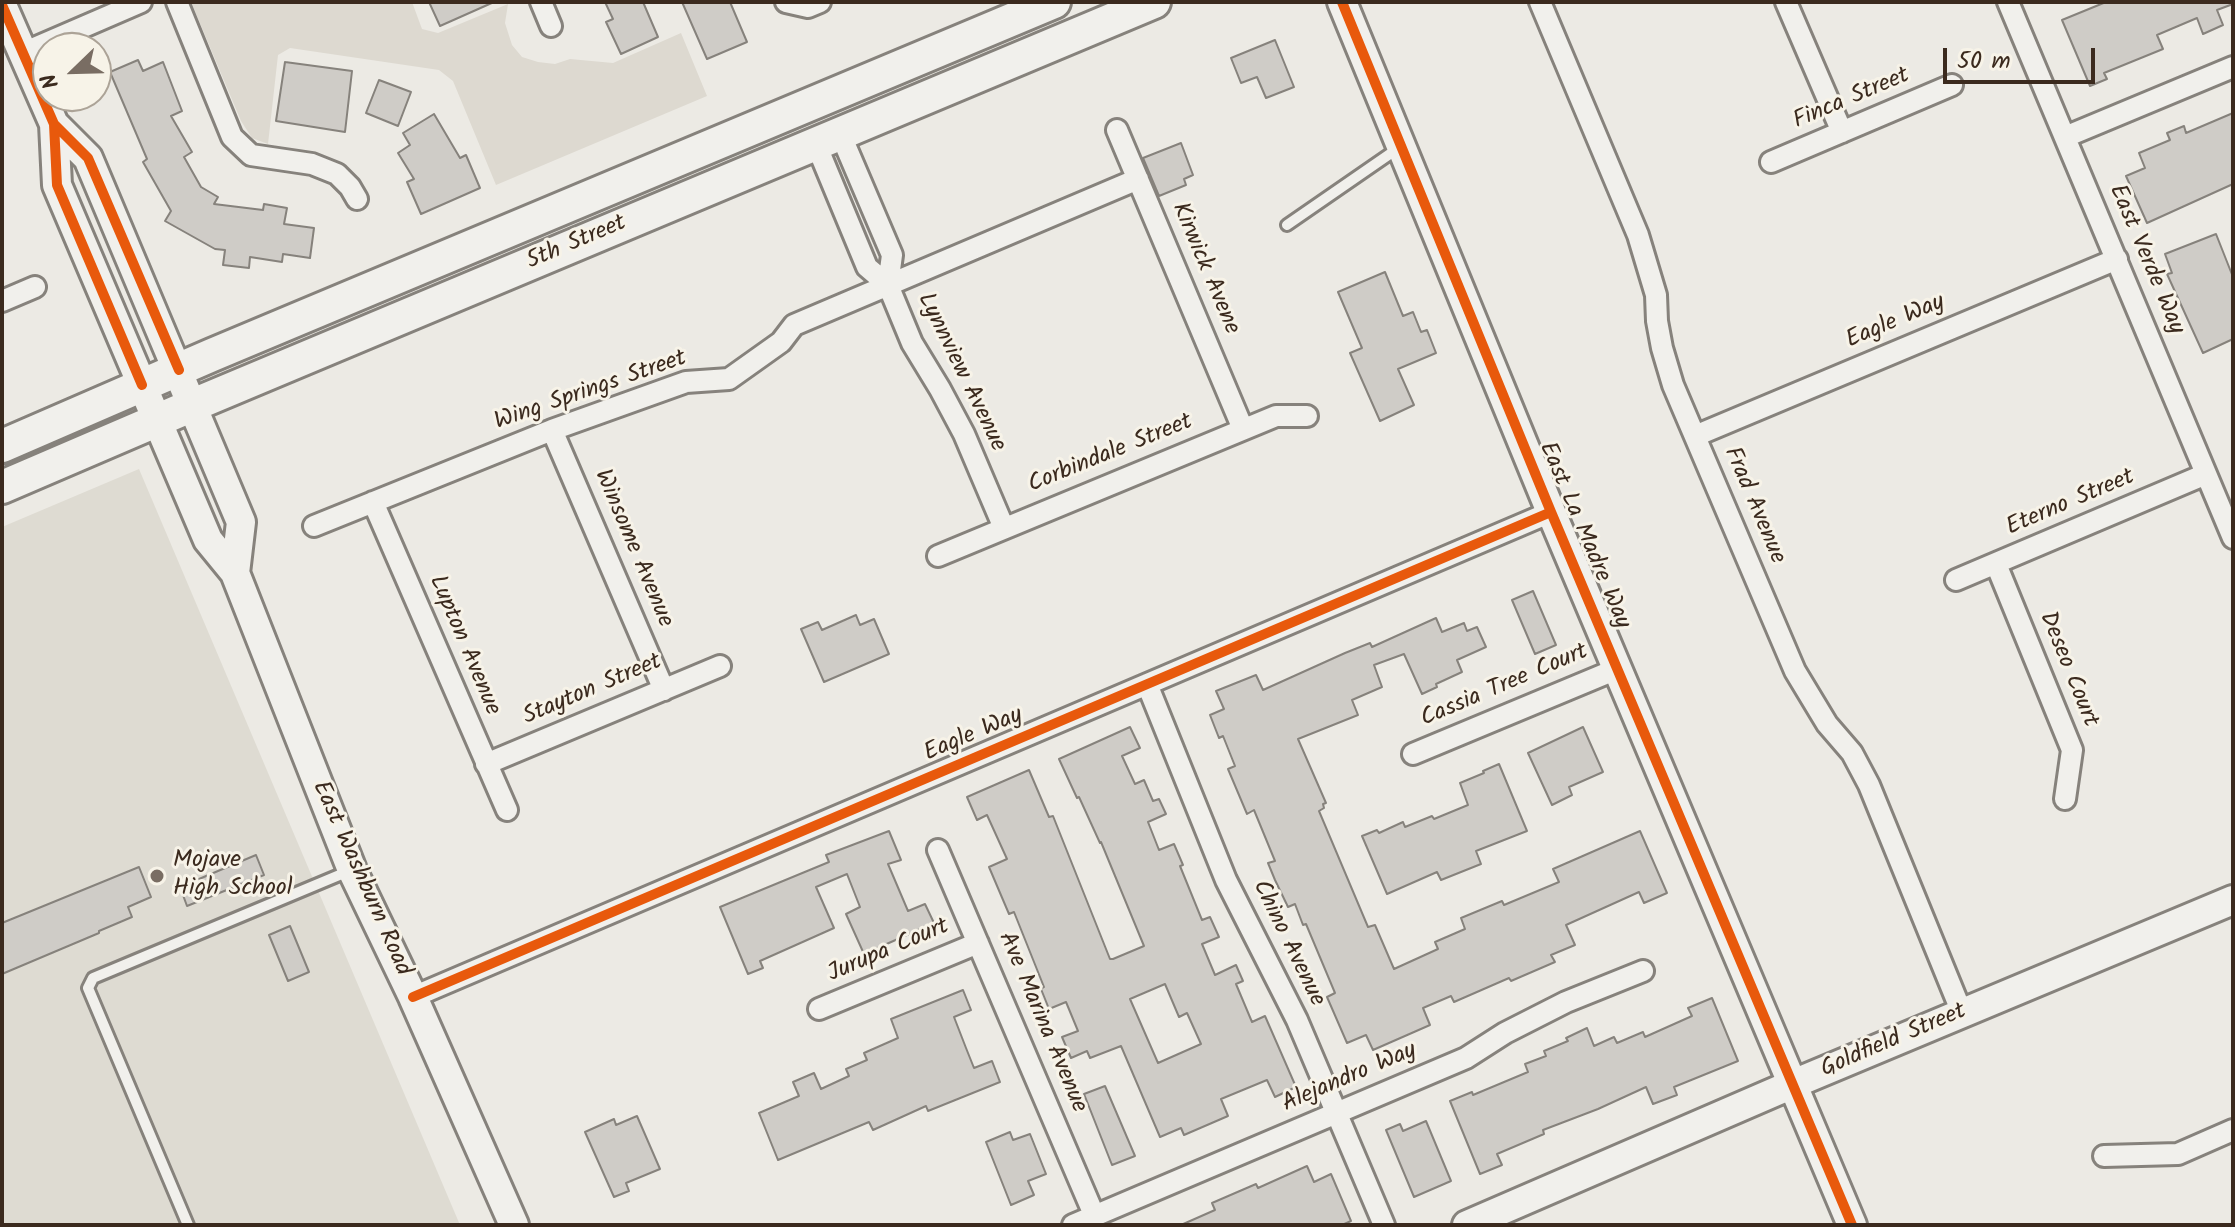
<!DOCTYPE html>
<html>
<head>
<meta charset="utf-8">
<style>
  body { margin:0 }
  #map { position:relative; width:2235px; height:1227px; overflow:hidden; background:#eceae4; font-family:Kalam,sans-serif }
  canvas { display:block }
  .frame { position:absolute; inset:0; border:4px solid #3b2a1e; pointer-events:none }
  .north { position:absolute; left:32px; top:32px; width:80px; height:80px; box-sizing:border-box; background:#f7f3e8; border:2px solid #aca397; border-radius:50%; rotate:247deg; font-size:22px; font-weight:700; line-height:32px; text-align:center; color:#3b2a1e }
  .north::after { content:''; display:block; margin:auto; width:28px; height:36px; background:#796d63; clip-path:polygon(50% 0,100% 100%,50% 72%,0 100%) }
  .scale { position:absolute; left:1943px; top:48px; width:152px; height:36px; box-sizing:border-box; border:4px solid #3b2a1e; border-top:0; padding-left:10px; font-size:24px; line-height:28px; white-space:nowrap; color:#3b2a1e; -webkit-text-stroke:6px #f7f3e8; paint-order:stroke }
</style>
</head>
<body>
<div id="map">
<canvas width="2235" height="1227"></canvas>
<div class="frame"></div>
<div class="north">N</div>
<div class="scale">50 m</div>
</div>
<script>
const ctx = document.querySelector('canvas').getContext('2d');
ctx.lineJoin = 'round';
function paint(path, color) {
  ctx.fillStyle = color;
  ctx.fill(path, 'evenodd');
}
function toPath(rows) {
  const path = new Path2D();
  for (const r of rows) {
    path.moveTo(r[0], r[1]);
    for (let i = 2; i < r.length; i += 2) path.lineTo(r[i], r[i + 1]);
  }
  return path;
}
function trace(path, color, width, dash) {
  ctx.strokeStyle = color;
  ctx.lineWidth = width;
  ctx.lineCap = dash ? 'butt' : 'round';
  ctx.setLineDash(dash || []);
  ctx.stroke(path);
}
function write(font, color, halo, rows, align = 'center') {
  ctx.font = font + ' Kalam,sans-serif';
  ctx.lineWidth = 6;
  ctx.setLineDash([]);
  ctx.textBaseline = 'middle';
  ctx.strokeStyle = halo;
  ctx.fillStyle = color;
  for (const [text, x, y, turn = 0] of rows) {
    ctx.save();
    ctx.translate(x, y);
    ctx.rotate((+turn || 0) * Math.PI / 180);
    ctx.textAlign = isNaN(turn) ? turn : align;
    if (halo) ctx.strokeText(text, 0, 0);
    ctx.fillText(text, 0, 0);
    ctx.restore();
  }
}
paint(toPath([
  [139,469,460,1225,2,1225,2,527]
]), '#dedbd2');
paint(toPath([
  [191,2,412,2,422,29,438,33,508,4,505,23,512,45,522,57,538,62,555,64,570,59,613,63,681,33,707,96,496,185,453,81,439,70,290,48,278,55,268,144,252,138,241,121]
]), '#ddd9d0');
const building = toPath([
  [429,2,494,2,440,26,429,2],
  [605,2,643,2,658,37,621,54,606,22,613,19,605,2],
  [682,2,730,2,747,42,707,59,682,2],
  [2106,2,2233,2,2233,4,2217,10,2223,25,2203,34,2197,18,2157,35,2163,49,2104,73,2107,79,2090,86,2062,20,2106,2],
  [1275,40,1294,87,1266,98,1257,77,1241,83,1231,58,1275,40],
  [138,60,143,71,163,62,182,111,171,116,192,152,184,157,201,187,218,197,214,204,263,210,264,204,287,208,284,224,314,228,310,258,283,254,282,262,250,257,249,268,223,265,225,250,215,249,165,221,171,211,143,162,147,159,110,72,138,60],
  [285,62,352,71,345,132,276,121,285,62],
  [379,80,411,92,398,126,366,113,379,80],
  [2233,113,2233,184,2147,223,2126,176,2145,168,2139,153,2170,140,2167,133,2184,126,2186,133,2233,113],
  [434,114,460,158,466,155,480,188,421,214,407,182,414,179,398,153,410,145,403,133,434,114],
  [1181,143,1193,175,1184,179,1186,185,1159,196,1143,158,1181,143],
  [2216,234,2233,277,2233,339,2203,353,2167,274,2172,273,2165,254,2216,234],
  [1385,272,1403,316,1413,312,1421,332,1427,330,1436,353,1398,369,1414,405,1380,421,1350,353,1362,348,1338,292,1385,272],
  [1533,591,1556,645,1535,654,1512,600,1533,591],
  [856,615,860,625,874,619,889,654,824,682,801,629,818,622,822,630,856,615],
  [1436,618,1442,632,1464,623,1467,631,1477,627,1486,647,1457,660,1462,672,1436,684,1437,687,1422,694,1404,654,1374,665,1382,687,1352,700,1358,715,1298,739,1326,803,1323,804,1324,808,1319,811,1368,927,1375,925,1394,969,1438,949,1435,942,1465,929,1461,918,1502,901,1504,905,1559,882,1553,869,1640,831,1667,893,1644,903,1639,892,1566,925,1575,945,1551,955,1555,962,1511,981,1509,978,1454,1002,1451,996,1423,1008,1430,1025,1373,1050,1366,1035,1347,1043,1327,997,1335,993,1306,924,1303,925,1295,904,1288,907,1275,880,1268,863,1275,861,1254,810,1247,814,1228,769,1235,766,1223,736,1219,738,1210,715,1224,709,1216,691,1256,675,1263,690,1345,653,1370,643,1372,647,1436,618],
  [1130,727,1140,748,1122,756,1135,784,1144,780,1153,801,1159,799,1166,814,1148,822,1159,850,1174,844,1183,865,1180,866,1202,920,1210,917,1219,937,1202,944,1215,975,1236,965,1243,981,1236,984,1252,1022,1265,1016,1296,1087,1275,1097,1267,1080,1221,1099,1228,1116,1184,1135,1181,1128,1160,1137,1121,1046,1090,1058,1087,1051,1071,1058,1062,1037,1078,1031,1066,1002,1049,1009,1041,989,1044,987,1014,912,1009,914,989,867,1007,859,987,815,977,820,967,797,1029,770,1049,817,1053,816,1110,959,1113,959,1144,946,1101,842,1100,843,1079,797,1077,798,1059,759,1130,727],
  [1165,984,1179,1017,1187,1013,1201,1044,1158,1063,1130,999,1165,984],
  [1583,727,1603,772,1569,787,1572,795,1552,805,1528,753,1583,727],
  [1499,764,1527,831,1476,851,1481,864,1441,880,1437,872,1387,894,1362,836,1377,830,1379,833,1403,822,1405,827,1432,816,1434,819,1468,805,1460,783,1484,773,1483,771,1499,764],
  [889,831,901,860,888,864,908,911,925,904,934,923,864,954,846,914,860,907,847,874,816,887,834,928,760,961,763,968,748,974,720,907,829,862,826,855,889,831],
  [256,855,264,875,187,906,180,887,256,855],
  [139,867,151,897,128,907,132,917,99,931,99,933,2,974,2,923,139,867],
  [290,926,309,972,288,981,269,935,290,926],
  [963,990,971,1010,954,1017,966,1048,974,1068,992,1061,1000,1082,928,1111,926,1106,873,1130,869,1122,778,1160,759,1113,799,1096,793,1082,814,1073,821,1089,849,1076,846,1069,867,1060,864,1053,898,1038,891,1019,963,990],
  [1712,998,1738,1061,1674,1087,1677,1095,1653,1104,1646,1087,1598,1109,1543,1130,1544,1134,1497,1154,1502,1165,1480,1174,1450,1101,1472,1092,1473,1095,1528,1072,1525,1064,1546,1056,1544,1051,1568,1041,1566,1038,1587,1028,1594,1046,1614,1037,1617,1043,1643,1032,1645,1037,1692,1016,1688,1008,1712,998],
  [1105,1086,1135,1156,1112,1165,1084,1094,1105,1086],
  [637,1116,660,1169,626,1183,629,1191,614,1197,585,1132,614,1119,616,1125,637,1116],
  [1426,1121,1451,1181,1414,1197,1386,1130,1400,1124,1403,1131,1426,1121],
  [1010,1132,1013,1140,1030,1134,1046,1174,1028,1181,1034,1195,1011,1205,986,1142,1010,1132],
  [1307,1166,1314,1182,1331,1174,1351,1221,1342,1225,1181,1225,1215,1210,1212,1203,1256,1184,1258,1188,1307,1166]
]);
paint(building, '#cfccc7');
trace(building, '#86827c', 2);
const lane = toPath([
  [1287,225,1400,147],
  [188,1225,88,988,93,978,349,871]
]);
const street = toPath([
  [177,2,232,137,251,155,312,164,337,174,350,187,357,199],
  [541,2,551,26],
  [786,2,808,7,820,2],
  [1540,2,1638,235,1656,295,1657,321,1662,348,1673,385,1795,671,1827,724,1852,753,1869,785,1962,1013],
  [1786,2,1842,132],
  [2008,2,2233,538],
  [23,53,141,2],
  [1117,130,1243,429],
  [840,133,892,255,888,285],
  [2065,137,2233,67],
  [816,144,867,267,888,285,912,343,940,389,964,434,1004,528],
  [1771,162,1952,85],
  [2,301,35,287],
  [552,430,664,690],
  [1695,436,2117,259],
  [373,502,507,810],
  [314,526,552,430,686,382,729,379,781,342,794,325,1138,179],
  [938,556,1276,416,1307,416],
  [1996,564,2072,750,2065,799],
  [1956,580,2206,474],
  [1147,684,1226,880,1297,1020,1384,1225],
  [1413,754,1617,669],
  [486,764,720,666],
  [938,850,1095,1217],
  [413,997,1551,512],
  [819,1009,978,943],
  [2104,1156,2178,1154,2233,1130],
  [1073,1225,1466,1058,1505,1033,1566,1002,1643,971]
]);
const secondary = toPath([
  [1342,2,1551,512,1852,1225],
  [2,5,54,124,57,185,208,540,235,573,352,870,413,997,514,1225],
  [54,124,88,158,241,522,235,573],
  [1467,1225,1793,1084,2233,900]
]);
const primary = toPath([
  [2,446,212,355,1054,2],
  [2,487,193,405,1154,2]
]);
trace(lane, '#86827c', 16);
trace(street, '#86827c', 26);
trace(secondary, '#86827c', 34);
trace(primary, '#86827c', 38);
trace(lane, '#f1f0ec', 10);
trace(street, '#f1f0ec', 20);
trace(secondary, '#f1f0ec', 28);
trace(primary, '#f1f0ec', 32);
trace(toPath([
  [1342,2,1551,512,1852,1225],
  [2,5,54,124,57,185,142,385],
  [54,124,88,158,179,370],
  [413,997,1551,512]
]), '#e8590c', 10);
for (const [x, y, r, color] of [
  [157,876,8,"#796d63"]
]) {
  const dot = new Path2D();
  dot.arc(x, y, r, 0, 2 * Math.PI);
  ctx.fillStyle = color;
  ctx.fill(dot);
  trace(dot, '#f7f3e8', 3);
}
write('24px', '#3b2a1e', '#f7f3e8', [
  ["Finca Street",1852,100,-23],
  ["5th Street",577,244,-23],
  ["East Verde Way",2145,260,67],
  ["Kirwick Avene",1204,269,67],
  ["Eagle Way",1896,323,-23],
  ["Lynnview Avenue",960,373,64],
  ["Wing Springs Street",591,392,-19],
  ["Corbindale Street",1111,455,-22],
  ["Eterno Street",2071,504,-23],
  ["Frad Avenue",1753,506,67],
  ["East La Madre Way",1583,536,67],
  ["Winsome Avenue",632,549,67],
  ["Lupton Avenue",463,646,67],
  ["Deseo Court",2067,670,68],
  ["Cassia Tree Court",1505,687,-23],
  ["Stayton Street",593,691,-23],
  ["Eagle Way",974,736,-23],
  ["East Washburn Road",360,879,66],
  ["Chino Avenue",1287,944,64],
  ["Jurupa Court",889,952,-23],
  ["Ave Marina Avenue",1041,1023,67],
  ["Goldfield Street",1894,1042,-23],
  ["Alejandro Way",1350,1079,-23]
]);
write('24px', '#3b2a1e', '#f7f3e8', [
  ["Mojave",173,862],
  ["High School",173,890]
], 'left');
</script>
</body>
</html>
